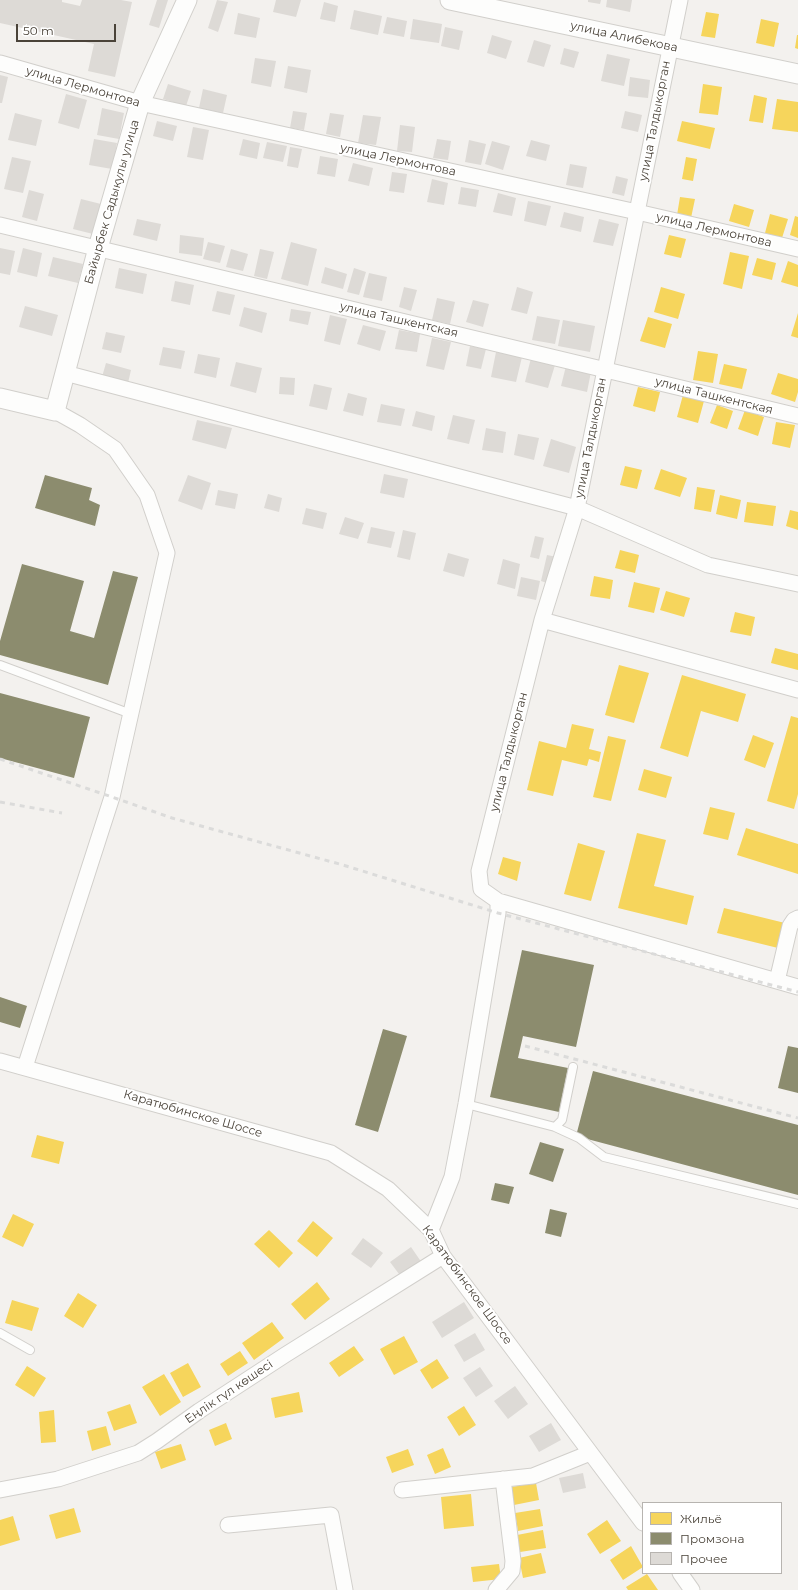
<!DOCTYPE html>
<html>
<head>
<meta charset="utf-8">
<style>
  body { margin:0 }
  #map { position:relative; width:798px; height:1590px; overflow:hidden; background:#f3f1ee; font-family:Montserrat,sans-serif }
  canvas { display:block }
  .legend { position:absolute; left:642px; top:1502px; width:140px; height:72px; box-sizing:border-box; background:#fff; border:1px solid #b7b4b0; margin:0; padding:5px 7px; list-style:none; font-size:12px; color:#4a4339 }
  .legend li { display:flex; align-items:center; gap:8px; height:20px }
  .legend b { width:20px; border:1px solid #b7b4b0 }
  .scale { position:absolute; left:16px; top:24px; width:100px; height:18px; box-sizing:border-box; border:2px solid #4a4339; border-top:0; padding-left:5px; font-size:12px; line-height:14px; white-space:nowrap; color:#4a4339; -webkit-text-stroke:3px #fff; paint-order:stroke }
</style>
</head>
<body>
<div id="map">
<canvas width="798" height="1590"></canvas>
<ul class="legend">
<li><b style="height:11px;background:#f6d55c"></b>Жильё</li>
<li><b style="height:11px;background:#8c8c6e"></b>Промзона</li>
<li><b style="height:11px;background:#dddad6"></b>Прочее</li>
</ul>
<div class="scale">50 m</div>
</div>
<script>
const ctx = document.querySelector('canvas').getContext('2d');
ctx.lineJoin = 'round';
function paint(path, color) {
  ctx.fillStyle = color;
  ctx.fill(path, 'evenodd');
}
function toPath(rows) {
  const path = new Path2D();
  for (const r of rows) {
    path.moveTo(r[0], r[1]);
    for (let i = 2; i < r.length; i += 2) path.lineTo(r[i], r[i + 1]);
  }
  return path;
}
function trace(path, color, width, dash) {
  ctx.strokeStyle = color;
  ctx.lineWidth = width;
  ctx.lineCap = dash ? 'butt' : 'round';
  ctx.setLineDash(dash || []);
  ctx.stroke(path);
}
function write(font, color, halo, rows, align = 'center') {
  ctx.font = font + ' Montserrat,sans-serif';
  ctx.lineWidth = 4;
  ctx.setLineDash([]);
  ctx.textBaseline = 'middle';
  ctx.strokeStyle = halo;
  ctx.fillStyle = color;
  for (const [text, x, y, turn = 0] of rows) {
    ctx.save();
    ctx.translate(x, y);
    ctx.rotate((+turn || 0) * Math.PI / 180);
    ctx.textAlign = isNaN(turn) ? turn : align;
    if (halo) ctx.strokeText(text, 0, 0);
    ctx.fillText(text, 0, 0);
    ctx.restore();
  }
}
paint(toPath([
  [706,12,719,14,715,38,701,36],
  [761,19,779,23,774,47,756,43],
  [797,35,798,35,798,49,795,48],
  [703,84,722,87,718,115,699,113],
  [754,95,767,98,763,123,749,121],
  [777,99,798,102,798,132,772,129],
  [682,121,715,128,710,149,677,141],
  [686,157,697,159,693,181,682,179],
  [680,197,695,199,691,218,677,215],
  [734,204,754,210,749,227,729,221],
  [770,214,788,219,782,238,765,233],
  [795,216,798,217,798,238,790,235],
  [669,235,686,239,681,258,664,254],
  [730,252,749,256,742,289,723,284],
  [757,258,776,263,772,280,752,275],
  [788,261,798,265,798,287,781,282],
  [661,287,685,294,678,319,654,312],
  [798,313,798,338,791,336],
  [648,317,672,324,665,348,640,341],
  [698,351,718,354,713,383,693,380],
  [724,364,747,369,742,389,719,384],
  [778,373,798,379,798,392,795,402,771,394],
  [638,387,660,392,655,412,633,406],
  [683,395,704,401,698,423,677,417],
  [717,405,733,411,727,429,710,423],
  [745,410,764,417,758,436,738,429],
  [776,422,795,425,790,448,772,444],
  [625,466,642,470,637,489,620,485],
  [661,469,687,478,680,497,654,489],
  [697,487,715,490,711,512,694,509],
  [720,495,741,500,737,519,716,514],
  [747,502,776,506,773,526,744,522],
  [790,510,798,512,798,530,786,526],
  [620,550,639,555,635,573,615,568],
  [594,576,613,580,610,599,590,596],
  [634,582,660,588,654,613,628,607],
  [666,591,690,598,684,617,660,610],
  [735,612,755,617,751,636,730,632],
  [775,648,798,654,798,670,771,663],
  [619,665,649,673,634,723,605,715],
  [682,675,746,694,738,722,701,711,688,757,660,748],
  [791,716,798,718,798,794,794,809,767,801],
  [572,724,594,729,589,749,601,752,599,762,589,759,587,766,562,760,553,796,527,790,539,741,566,748],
  [753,735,774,743,765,768,744,760],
  [608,736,626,740,611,801,593,797],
  [644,769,672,777,666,798,638,790],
  [710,807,735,813,728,840,703,834],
  [746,828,798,844,798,874,737,855],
  [637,833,666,840,654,886,694,896,687,925,618,908],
  [578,843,605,851,591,901,564,894],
  [503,857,521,862,517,881,498,874],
  [724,908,785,923,778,948,717,933],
  [37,1135,64,1142,59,1164,31,1157],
  [13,1214,34,1224,23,1247,2,1237],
  [313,1221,333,1238,317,1257,297,1241],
  [269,1230,293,1253,279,1268,254,1244],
  [317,1282,330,1299,305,1320,291,1304],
  [78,1293,97,1305,83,1328,64,1316],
  [12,1300,39,1308,32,1331,5,1323],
  [272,1322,284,1338,254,1360,242,1343],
  [404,1336,418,1362,394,1375,380,1349],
  [354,1346,364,1360,339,1377,329,1363],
  [240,1351,248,1363,228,1376,220,1364],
  [437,1359,449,1378,432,1389,420,1370],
  [188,1363,201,1387,183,1397,170,1373],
  [27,1366,46,1378,34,1397,15,1385],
  [164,1374,181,1402,160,1416,142,1387],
  [299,1392,303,1412,275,1418,271,1398],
  [130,1404,137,1423,114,1431,107,1412],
  [464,1406,476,1425,459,1436,447,1417],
  [54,1410,56,1442,41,1443,39,1412],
  [226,1423,232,1439,215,1446,209,1430],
  [106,1426,111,1445,92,1451,87,1431],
  [181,1444,186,1460,161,1469,155,1452],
  [443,1448,451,1467,435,1474,427,1455],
  [408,1449,414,1465,392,1473,386,1457],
  [536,1483,539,1500,514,1505,511,1487],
  [471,1494,474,1526,444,1529,441,1497],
  [74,1508,81,1532,56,1539,49,1515],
  [540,1509,543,1526,518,1531,515,1513],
  [13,1516,20,1540,0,1546,0,1520],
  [607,1520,621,1541,600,1554,587,1534],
  [543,1530,546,1548,520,1552,517,1535],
  [631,1546,643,1567,623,1580,610,1560],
  [541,1553,546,1573,523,1578,519,1558],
  [499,1564,501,1579,473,1582,471,1567],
  [647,1574,658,1590,628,1590,626,1587]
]), '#f6d55c');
paint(toPath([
  [45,475,92,488,89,500,100,505,95,526,35,508],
  [22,564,84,581,70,631,94,638,113,571,138,577,108,685,0,655,0,641],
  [0,693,90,717,74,778,0,758],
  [522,950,594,965,576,1047,523,1036,518,1058,568,1068,559,1112,490,1097],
  [0,997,27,1006,20,1028,0,1022],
  [383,1029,407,1036,378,1132,355,1125],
  [788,1046,798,1048,798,1093,778,1088],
  [593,1071,798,1125,798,1195,576,1136],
  [540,1142,564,1149,553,1182,529,1174],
  [495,1183,514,1187,509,1204,491,1200],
  [550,1209,567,1213,561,1237,545,1233]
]), '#8c8c6e');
paint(toPath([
  [0,0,62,0,62,2,80,6,82,0,121,0,132,2,115,77,88,71,94,44,0,23],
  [157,0,168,0,159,28,149,25],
  [217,0,228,2,218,32,208,28],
  [276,0,301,0,296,17,273,12],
  [588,0,601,0,600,4,588,2],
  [607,0,632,0,630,12,606,7],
  [324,2,338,6,335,22,320,19],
  [354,10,382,16,378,35,350,29],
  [238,13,260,18,256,38,234,34],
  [387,17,407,21,404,37,383,33],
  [413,19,442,24,439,43,410,39],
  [445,27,463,31,459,50,441,46],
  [492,35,512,41,506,59,487,53],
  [534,40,551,45,544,67,527,62],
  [564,48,579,52,574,68,560,64],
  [607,54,630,59,624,86,601,81],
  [255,58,276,61,271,87,251,83],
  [288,66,311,70,307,93,284,88],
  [0,75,8,77,2,103,0,103],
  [630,77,650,80,648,98,628,96],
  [168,84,191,91,186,106,163,99],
  [203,89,227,95,223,113,199,108],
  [66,94,87,100,79,129,58,123],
  [102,108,124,113,119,139,97,135],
  [293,111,307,113,304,130,290,128],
  [625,111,642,115,638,132,621,128],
  [15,113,42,120,36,146,8,140],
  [330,113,344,115,340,137,326,134],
  [363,115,381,117,376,145,358,143],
  [157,121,177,126,173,141,153,136],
  [400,125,415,127,412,152,397,151],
  [193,127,209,130,203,160,187,157],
  [94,139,117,143,112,169,89,165],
  [243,139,260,143,257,159,239,155],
  [437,139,451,141,448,160,433,158],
  [469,140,486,144,481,165,465,162],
  [531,140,550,145,546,161,526,156],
  [492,141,510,146,503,170,485,164],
  [267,142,287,146,283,162,263,158],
  [290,147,302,149,298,168,287,166],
  [320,156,338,159,335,177,317,174],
  [12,157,31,161,23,193,4,189],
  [353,163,373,168,369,186,348,181],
  [570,164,587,167,583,188,566,185],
  [392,172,407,174,404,193,389,191],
  [616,176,628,179,624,196,612,193],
  [432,179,448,183,444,205,427,202],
  [461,187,479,190,476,207,458,204],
  [29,190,44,194,37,221,22,217],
  [498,193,516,198,512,216,493,212],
  [81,199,101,204,93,234,73,229],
  [528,201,551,206,546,226,524,221],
  [564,212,584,217,581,232,560,227],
  [137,219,161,224,157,241,133,235],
  [599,219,619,224,613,246,593,242],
  [180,235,204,238,202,256,179,253],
  [208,242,225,246,220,263,203,259],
  [291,242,317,249,308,286,281,279],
  [0,248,15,251,10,275,0,273],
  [23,248,42,253,37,277,17,272],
  [231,249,248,254,243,271,226,267],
  [260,249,274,252,267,279,254,276],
  [53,257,83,264,78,283,48,276],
  [325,267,347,274,343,289,321,283],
  [119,268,147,274,143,294,115,288],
  [354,268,366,272,359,295,347,292],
  [369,273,387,277,382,301,363,297],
  [175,281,194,285,190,305,171,301],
  [404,287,417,290,411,311,399,307],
  [517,287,533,292,527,314,511,310],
  [217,291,235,295,230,315,212,311],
  [437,298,455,302,450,324,432,320],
  [473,300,489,304,483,327,466,322],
  [25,306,58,315,52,336,19,327],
  [244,307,267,313,262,333,239,326],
  [291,309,311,312,308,325,289,321],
  [330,315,347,319,340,345,324,341],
  [537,316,560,320,555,344,532,340],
  [563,320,595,326,590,352,558,346],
  [363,325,386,331,380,351,357,344],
  [399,330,420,334,417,352,395,349],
  [106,332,125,336,121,353,102,349],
  [432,338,451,342,444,370,426,366],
  [470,346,486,349,481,369,466,366],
  [163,347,185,351,181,369,159,365],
  [496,352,522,357,516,382,491,377],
  [198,354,220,358,216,378,194,373],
  [531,358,555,365,548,388,525,382],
  [236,362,262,368,256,393,230,386],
  [106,363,131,370,128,383,102,377],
  [566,366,591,372,587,392,561,386],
  [280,377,295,378,294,395,279,394],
  [314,384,332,388,327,410,309,406],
  [348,393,367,398,363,416,343,411],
  [381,404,405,409,401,426,377,422],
  [416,411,435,416,432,431,412,426],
  [453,415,475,420,469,444,447,439],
  [197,420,232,428,226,449,192,440],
  [486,428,506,432,503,453,482,450],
  [518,434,539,438,534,460,514,455],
  [551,439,576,447,569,473,543,466],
  [384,474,408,479,404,498,380,493],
  [188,475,211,483,202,510,178,501],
  [218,490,238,494,235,509,215,505],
  [268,494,282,498,279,512,264,508],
  [306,508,327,513,323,529,302,524],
  [345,517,364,523,358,539,339,534],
  [371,527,395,532,391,548,367,543],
  [403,530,416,533,410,560,397,557],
  [535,536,544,538,539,559,530,557],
  [448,553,469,559,464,577,443,571],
  [547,555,557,557,550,584,541,581],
  [503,559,520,564,515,589,497,584],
  [521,577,540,581,536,600,517,596],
  [363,1238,383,1253,371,1268,351,1254],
  [411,1247,422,1263,402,1278,390,1262],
  [464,1302,474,1318,442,1338,432,1322],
  [475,1333,485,1350,464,1362,454,1345],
  [480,1367,493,1386,476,1397,463,1378],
  [515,1386,528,1404,508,1419,494,1401],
  [551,1423,561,1440,539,1452,529,1436],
  [583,1473,586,1488,563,1493,559,1478]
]), '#dddad6');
const service = toPath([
  [0,665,131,714],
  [466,1104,555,1127,562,1120,573,1067],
  [555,1127,579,1138,604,1157,798,1204],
  [0,1333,30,1350]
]);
const minor = toPath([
  [680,0,577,508,542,620,479,871,481,889,498,901,798,987],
  [0,63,140,103,637,212,798,249],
  [0,225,798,416],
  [65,373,577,508,708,565,798,584],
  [542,620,798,690],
  [777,981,790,926,794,920,798,918],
  [0,1061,331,1153,388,1189,431,1230,443,1256,643,1523],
  [25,1067,112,797,167,553,147,495,115,449,80,425,55,411],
  [431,1230,452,1177,466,1104,498,913,498,901],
  [0,1490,58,1479,138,1453,157,1441,199,1411,285,1355,443,1256],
  [402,1490,533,1476,590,1453],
  [228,1525,331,1515,345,1590],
  [680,1573,692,1590],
  [496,1590,512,1571,513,1561,503,1479]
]);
const tertiary = toPath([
  [450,0,798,74],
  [0,398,55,411,98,248,140,103,187,0]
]);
trace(service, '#d1cfcb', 10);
trace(minor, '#d1cfcb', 17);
trace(tertiary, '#d1cfcb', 21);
trace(service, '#fdfdfc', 8);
trace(minor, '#fdfdfc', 15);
trace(tertiary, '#fdfdfc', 19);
trace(toPath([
  [0,759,112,797,172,818,343,865,498,913,798,992],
  [0,802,62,813],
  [525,1046,798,1118]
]), '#dbdbda', 3, [5, 5]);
write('12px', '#4a4339', '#fff', [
  ["улица Алибекова",624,37,12],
  ["улица Лермонтова",83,87,16],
  ["улица Талдыкорган",655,121,-79],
  ["улица Лермонтова",398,160,12],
  ["Байырбек Садыкулы улица",112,202,-74],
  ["улица Лермонтова",714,230,13],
  ["улица Ташкентская",399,320,13],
  ["улица Ташкентская",714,396,14],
  ["улица Талдыкорган",591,438,-79],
  ["улица Талдыкорган",509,752,-76],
  ["Каратюбинское Шоссе",193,1114,16],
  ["Каратюбинское Шоссе",467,1285,54],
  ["Еңлік гүл көшесі",229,1392,-34]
]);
</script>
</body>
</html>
